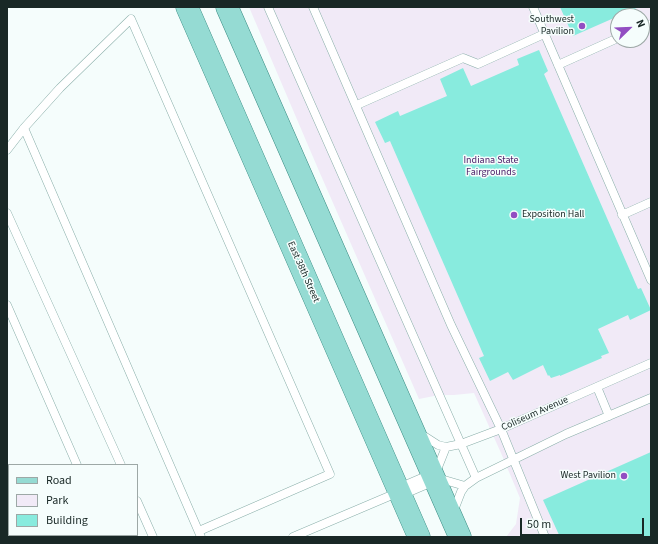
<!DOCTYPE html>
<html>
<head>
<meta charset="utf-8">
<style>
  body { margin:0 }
  #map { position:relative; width:658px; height:544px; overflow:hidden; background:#f5fdfc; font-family:"Source Sans 3",sans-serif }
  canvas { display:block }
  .frame { position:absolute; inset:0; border:8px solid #192826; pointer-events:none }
  .legend { position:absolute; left:8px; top:464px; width:130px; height:72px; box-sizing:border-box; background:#f5fdfc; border:1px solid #9da8a6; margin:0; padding:5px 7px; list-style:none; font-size:12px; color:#192826 }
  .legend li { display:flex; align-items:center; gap:8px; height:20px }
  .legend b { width:20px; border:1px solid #9da8a6 }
  .north { position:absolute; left:610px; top:8px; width:40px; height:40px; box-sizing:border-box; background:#f5fdfc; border:1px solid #9da8a6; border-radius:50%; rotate:67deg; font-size:11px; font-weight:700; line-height:16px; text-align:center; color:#192826 }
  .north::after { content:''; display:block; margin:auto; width:14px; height:18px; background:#924ec2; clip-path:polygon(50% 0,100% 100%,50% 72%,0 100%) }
  .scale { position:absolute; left:520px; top:518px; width:124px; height:18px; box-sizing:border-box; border:2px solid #192826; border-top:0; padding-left:5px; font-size:12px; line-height:14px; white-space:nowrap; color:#192826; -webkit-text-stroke:3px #f5fdfc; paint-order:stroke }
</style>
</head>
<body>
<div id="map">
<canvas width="658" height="544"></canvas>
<div class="frame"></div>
<ul class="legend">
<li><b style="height:5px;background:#95dbd3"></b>Road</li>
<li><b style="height:11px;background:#f1eaf7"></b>Park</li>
<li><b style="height:11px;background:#88ebde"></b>Building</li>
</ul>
<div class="north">N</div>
<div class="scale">50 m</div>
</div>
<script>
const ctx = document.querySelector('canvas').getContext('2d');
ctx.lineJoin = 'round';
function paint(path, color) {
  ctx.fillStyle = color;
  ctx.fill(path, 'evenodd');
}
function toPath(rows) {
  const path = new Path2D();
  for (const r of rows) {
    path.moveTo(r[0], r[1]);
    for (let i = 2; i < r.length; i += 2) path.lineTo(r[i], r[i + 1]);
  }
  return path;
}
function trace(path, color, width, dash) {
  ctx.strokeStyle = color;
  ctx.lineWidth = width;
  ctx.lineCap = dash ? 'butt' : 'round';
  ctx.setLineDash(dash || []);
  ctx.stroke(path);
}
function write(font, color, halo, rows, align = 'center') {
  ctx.font = font + ' "Source Sans 3",sans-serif';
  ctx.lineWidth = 3;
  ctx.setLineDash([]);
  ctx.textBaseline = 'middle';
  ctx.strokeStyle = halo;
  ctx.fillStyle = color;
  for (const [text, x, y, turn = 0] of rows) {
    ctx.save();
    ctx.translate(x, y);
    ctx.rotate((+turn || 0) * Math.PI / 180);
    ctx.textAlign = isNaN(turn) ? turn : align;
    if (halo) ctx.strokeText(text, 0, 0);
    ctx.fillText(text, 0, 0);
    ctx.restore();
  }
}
paint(toPath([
  [249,7,651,7,651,537,506,537,516,524,520,498,501,453,474,393,454,395,439,395,419,399,319,171],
  [618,16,642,16,642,40,618,40]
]), '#f1eaf7');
paint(toPath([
  [560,7,639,7,573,36],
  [539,50,548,71,544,74,638,289,641,288,651,310,630,320,628,315,598,329,609,353,601,356,602,358,560,376,560,375,551,378,549,375,548,376,543,365,513,380,508,372,490,381,479,358,484,356,390,141,385,143,375,122,398,111,400,116,447,96,440,79,463,68,471,86,519,65,517,59],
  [651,452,651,537,560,537,543,500]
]), '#88ebde');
const lane = toPath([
  [268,7,476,478],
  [313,7,451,325,501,429,545,537],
  [533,7,651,280],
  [642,28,651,24],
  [558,65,618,38],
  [357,105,463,58,478,64,544,34],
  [24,128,201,537],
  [7,150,24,128,60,88,131,19,330,474,199,531],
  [7,213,121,465],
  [622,215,651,202],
  [7,305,77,465],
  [597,387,609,416],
  [421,434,438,445,446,447,461,444,501,429,651,363],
  [446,447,434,477,465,486],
  [137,501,153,537],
  [454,510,461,492,465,486,476,478,566,434,651,398],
  [108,535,109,537],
  [293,537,399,492]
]);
const street = toPath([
  [399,492,434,477]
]);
const primary = toPath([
  [187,7,419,537],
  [227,7,460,537]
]);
trace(lane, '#8aafaa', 9);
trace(street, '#8aafaa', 17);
trace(primary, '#3b8d84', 23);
trace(lane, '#fff', 8);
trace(street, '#fff', 16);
trace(primary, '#95dbd3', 22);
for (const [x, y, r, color] of [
  [582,26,4,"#924ec2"],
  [514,215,4,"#924ec2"],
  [624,476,4,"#924ec2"]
]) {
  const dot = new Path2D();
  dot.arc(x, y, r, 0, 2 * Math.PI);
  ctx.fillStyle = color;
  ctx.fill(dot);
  trace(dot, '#f5fdfc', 1.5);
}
write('10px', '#192826', '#f5fdfc', [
  ["Southwest",574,20],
  ["Pavilion",574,32],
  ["Exposition Hall",522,215,"left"],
  ["West Pavilion",616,476]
], 'right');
write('10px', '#4c2069', '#f5fdfc', [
  ["Indiana State",491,161],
  ["Fairgrounds",491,173]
]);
write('10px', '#192826', '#f5fdfc', [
  ["East 38th Street",303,272,66],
  ["Coliseum Avenue",535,414,-24]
]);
</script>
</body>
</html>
